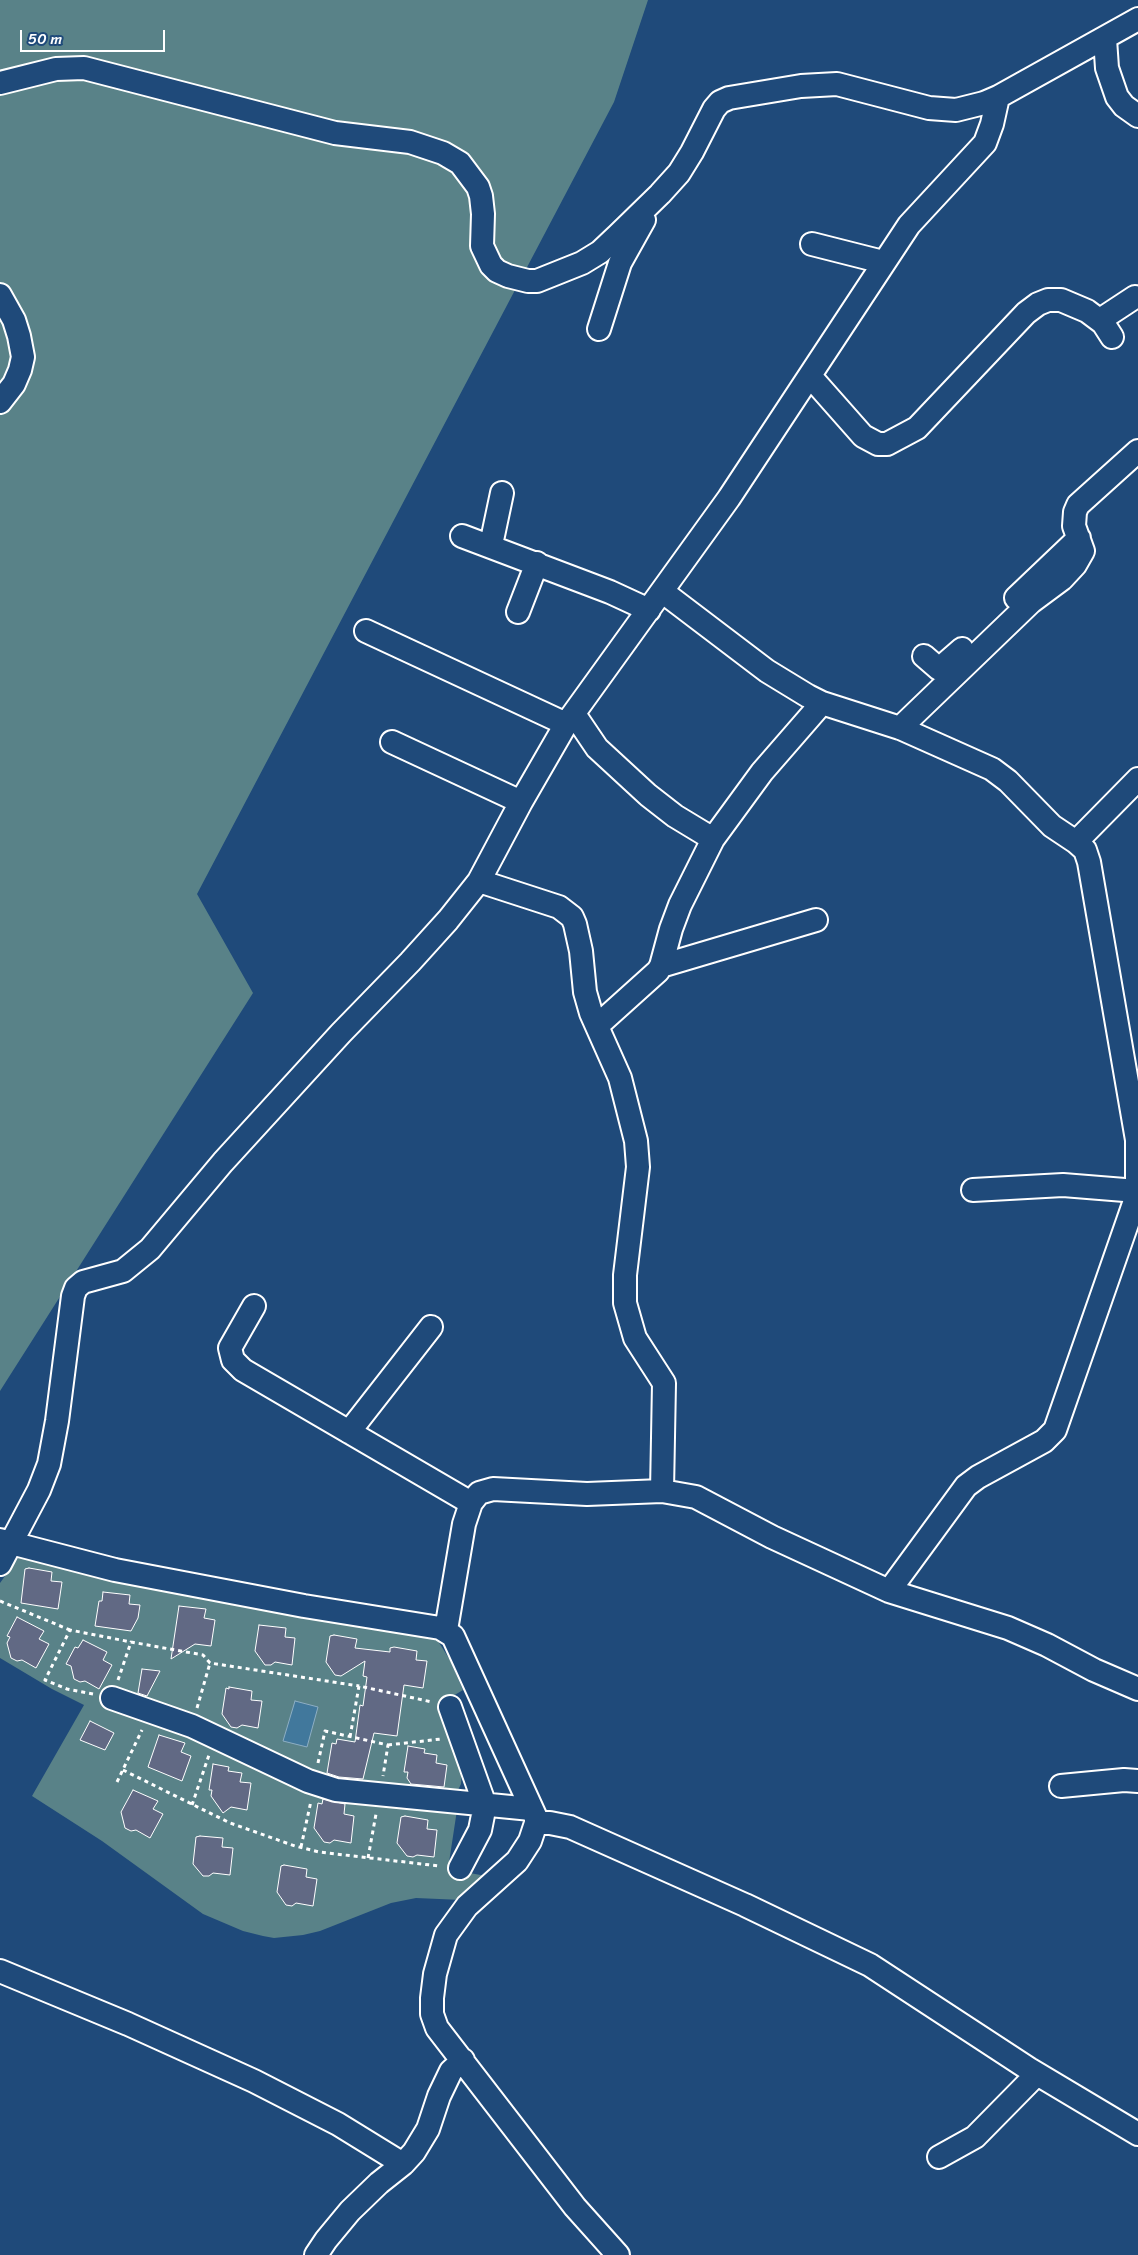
<!DOCTYPE html>
<html>
<head>
<meta charset="utf-8">
<style>
  body { margin:0 }
  #map { position:relative; width:1138px; height:2255px; overflow:hidden; background:#1f4a7a; font-family:Sriracha,sans-serif }
  canvas { display:block }
  .scale { position:absolute; left:20px; top:30px; width:145px; height:22px; box-sizing:border-box; border:2px solid #fff; border-top:0; padding-left:6px; font-size:15px; line-height:18px; white-space:nowrap; color:#fff; -webkit-text-stroke:4px #1f4a7a; paint-order:stroke }
</style>
</head>
<body>
<div id="map">
<canvas width="1138" height="2255"></canvas>
<div class="scale">50 m</div>
</div>
<script>
const ctx = document.querySelector('canvas').getContext('2d');
ctx.lineJoin = 'round';
function paint(path, color) {
  ctx.fillStyle = color;
  ctx.fill(path, 'evenodd');
}
function toPath(rows) {
  const path = new Path2D();
  for (const r of rows) {
    path.moveTo(r[0], r[1]);
    for (let i = 2; i < r.length; i += 2) path.lineTo(r[i], r[i + 1]);
  }
  return path;
}
function trace(path, color, width, dash) {
  ctx.strokeStyle = color;
  ctx.lineWidth = width;
  ctx.lineCap = dash ? 'butt' : 'round';
  ctx.setLineDash(dash || []);
  ctx.stroke(path);
}
paint(toPath([
  [0,0,648,0,614,102,197,894,253,993,0,1391],
  [25,1555,97,1575,427,1637,438,1641,450,1660,463,1690,448,1699,462,1768,461,1784,456,1794,339,1786,112,1698,107,1708,164,1723,296,1784,457,1810,448,1869,486,1876,462,1900,416,1898,391,1903,320,1931,303,1935,274,1938,263,1936,243,1931,203,1914,102,1841,32,1796,84,1705,52,1689,0,1658,0,1583,18,1558]
]), '#598288');
const water = toPath([
  [295,1701,318,1707,307,1747,283,1741,295,1701]
]);
paint(water, '#41789c');
trace(water, '#8daec4', 1);
const building = toPath([
  [29,1568,52,1572,51,1581,62,1582,58,1609,21,1603,25,1569,29,1568],
  [103,1592,130,1595,129,1604,140,1605,138,1618,131,1631,95,1626,99,1601,102,1601,103,1592],
  [179,1606,206,1609,204,1618,215,1620,211,1646,195,1644,171,1659,179,1606],
  [17,1617,44,1631,39,1639,49,1644,36,1668,22,1660,17,1661,11,1658,7,1643,10,1637,7,1636,17,1617],
  [259,1625,286,1628,285,1637,295,1638,292,1665,275,1662,271,1665,265,1665,255,1651,259,1625],
  [334,1635,357,1639,355,1648,390,1652,390,1648,394,1647,417,1651,416,1660,427,1661,423,1688,404,1685,397,1736,374,1733,363,1779,339,1777,327,1773,332,1743,336,1744,337,1739,355,1742,360,1705,363,1706,367,1677,363,1676,365,1661,341,1676,335,1675,326,1662,330,1636,334,1635],
  [83,1640,107,1652,103,1660,112,1665,99,1689,85,1681,80,1682,74,1679,71,1666,66,1664,75,1647,78,1648,83,1640],
  [142,1669,160,1671,147,1696,138,1693,142,1669],
  [229,1687,252,1691,251,1700,262,1701,258,1728,242,1725,237,1728,231,1727,222,1714,226,1688,229,1689,229,1687],
  [90,1721,114,1733,105,1750,80,1740,90,1721],
  [159,1735,185,1743,181,1752,191,1756,182,1781,148,1767,159,1735],
  [408,1746,425,1749,424,1753,437,1755,436,1763,447,1765,444,1787,411,1784,407,1778,408,1772,404,1772,408,1746],
  [213,1764,229,1767,228,1771,242,1773,240,1782,251,1783,247,1810,231,1807,223,1813,211,1796,212,1790,209,1790,213,1764],
  [133,1790,158,1801,153,1809,163,1814,150,1838,136,1830,131,1831,125,1828,121,1812,133,1790],
  [323,1799,345,1804,344,1814,354,1816,351,1843,334,1840,330,1843,324,1842,314,1828,318,1803,322,1804,323,1799],
  [405,1816,428,1820,427,1829,437,1830,434,1857,417,1855,413,1857,407,1856,397,1843,401,1817,405,1816],
  [200,1836,223,1838,222,1847,233,1848,230,1875,213,1873,209,1876,203,1876,193,1864,196,1837,200,1836],
  [284,1865,307,1869,306,1877,317,1879,313,1906,296,1903,292,1906,286,1905,277,1892,281,1866,284,1865]
]);
paint(building, '#616984');
trace(building, '#fff', 1);
const minor = toPath([
  [1105,39,1107,68,1117,97,1124,106,1138,116],
  [0,83,56,69,84,68,335,133,410,142,443,153,460,163,478,187,481,196,483,214,482,246,491,265,497,271,508,276,528,281,537,281,582,263,600,252,618,235,660,194,679,173,692,152,714,109,720,102,729,98,801,86,837,84,929,108,956,110,984,103,998,97,1138,19],
  [812,244,883,262],
  [0,295,14,320,19,336,23,357,20,370,14,384,0,402],
  [1100,320,1135,297],
  [599,329,620,263,644,220],
  [810,376,863,436,878,444,887,444,917,428,1026,313,1038,304,1048,300,1061,300,1087,311,1103,323,1112,337],
  [462,536,610,592,649,610],
  [491,545,502,493],
  [663,592,767,671,808,696,822,703,900,728,992,769,1008,781,1052,826,1076,842,1085,850,1089,862,1137,1140,1137,1191],
  [1016,598,1079,538],
  [518,612,537,563],
  [366,631,566,724],
  [924,656,939,669,962,649],
  [574,714,597,748,648,795,675,816,713,839],
  [900,728,1031,602,1062,579,1075,565,1083,551,1074,526,1075,512,1078,505,1138,451],
  [392,742,521,802],
  [1076,842,1138,779],
  [479,881,559,907,572,917,575,924,581,951,585,992,591,1013,620,1078,636,1141,638,1167,625,1275,625,1303,635,1338,664,1383,662,1491],
  [661,966,816,920],
  [598,1025,658,971,661,966,671,929,680,905,713,839,762,772,822,703],
  [973,1190,1063,1185,1137,1191],
  [254,1306,230,1348,233,1360,243,1370,471,1503],
  [349,1432,431,1327],
  [0,1540,11,1543,0,1564],
  [889,1591,966,1486,978,1477,1044,1441,1055,1430,1138,1192],
  [446,1630,464,1524,471,1503,479,1493,493,1489,587,1494,662,1491,696,1497,772,1537,889,1591,1008,1628,1047,1645,1094,1670,1138,1689],
  [112,1698,192,1726,308,1781,336,1790,531,1809],
  [450,1707,485,1805,480,1830,460,1868],
  [1061,1786,1124,1780,1138,1781],
  [536,1823,550,1823,570,1827,745,1905,870,1965,1029,2069,1138,2134],
  [0,1971,128,2024,254,2081,338,2124,403,2164,414,2152,428,2129,439,2096,451,2071,463,2060],
  [939,2157,975,2137,1037,2074],
  [316,2255,326,2240,350,2211,379,2183,403,2164],
  [618,2255,575,2207,437,2028,432,2014,432,1998,435,1974,446,1935,467,1906,517,1861,530,1841,536,1823,536,1818,453,1636,440,1628,304,1606,115,1570,11,1543,39,1490,49,1464,57,1421,73,1296,76,1288,83,1282,123,1271,150,1249,223,1162,341,1033,410,962,448,920,479,881,521,802,566,724,729,498,909,225,985,143,992,124,998,97]
]);
trace(minor, '#fff', 26);
trace(toPath([
  [0,1601,70,1630],
  [118,1680,131,1642,203,1655,210,1663,359,1686],
  [93,1694,67,1689,45,1680,70,1630,131,1642],
  [197,1708,210,1663],
  [350,1737,359,1686,432,1702],
  [388,1745,441,1739],
  [318,1763,325,1731,388,1745,383,1776],
  [123,1770,230,1823,295,1846,319,1852,439,1866],
  [117,1782,142,1730],
  [192,1805,209,1755],
  [301,1847,311,1801],
  [368,1858,376,1814]
]), '#fff', 3, [4, 4]);
trace(minor, '#1f4a7a', 22);
</script>
</body>
</html>
